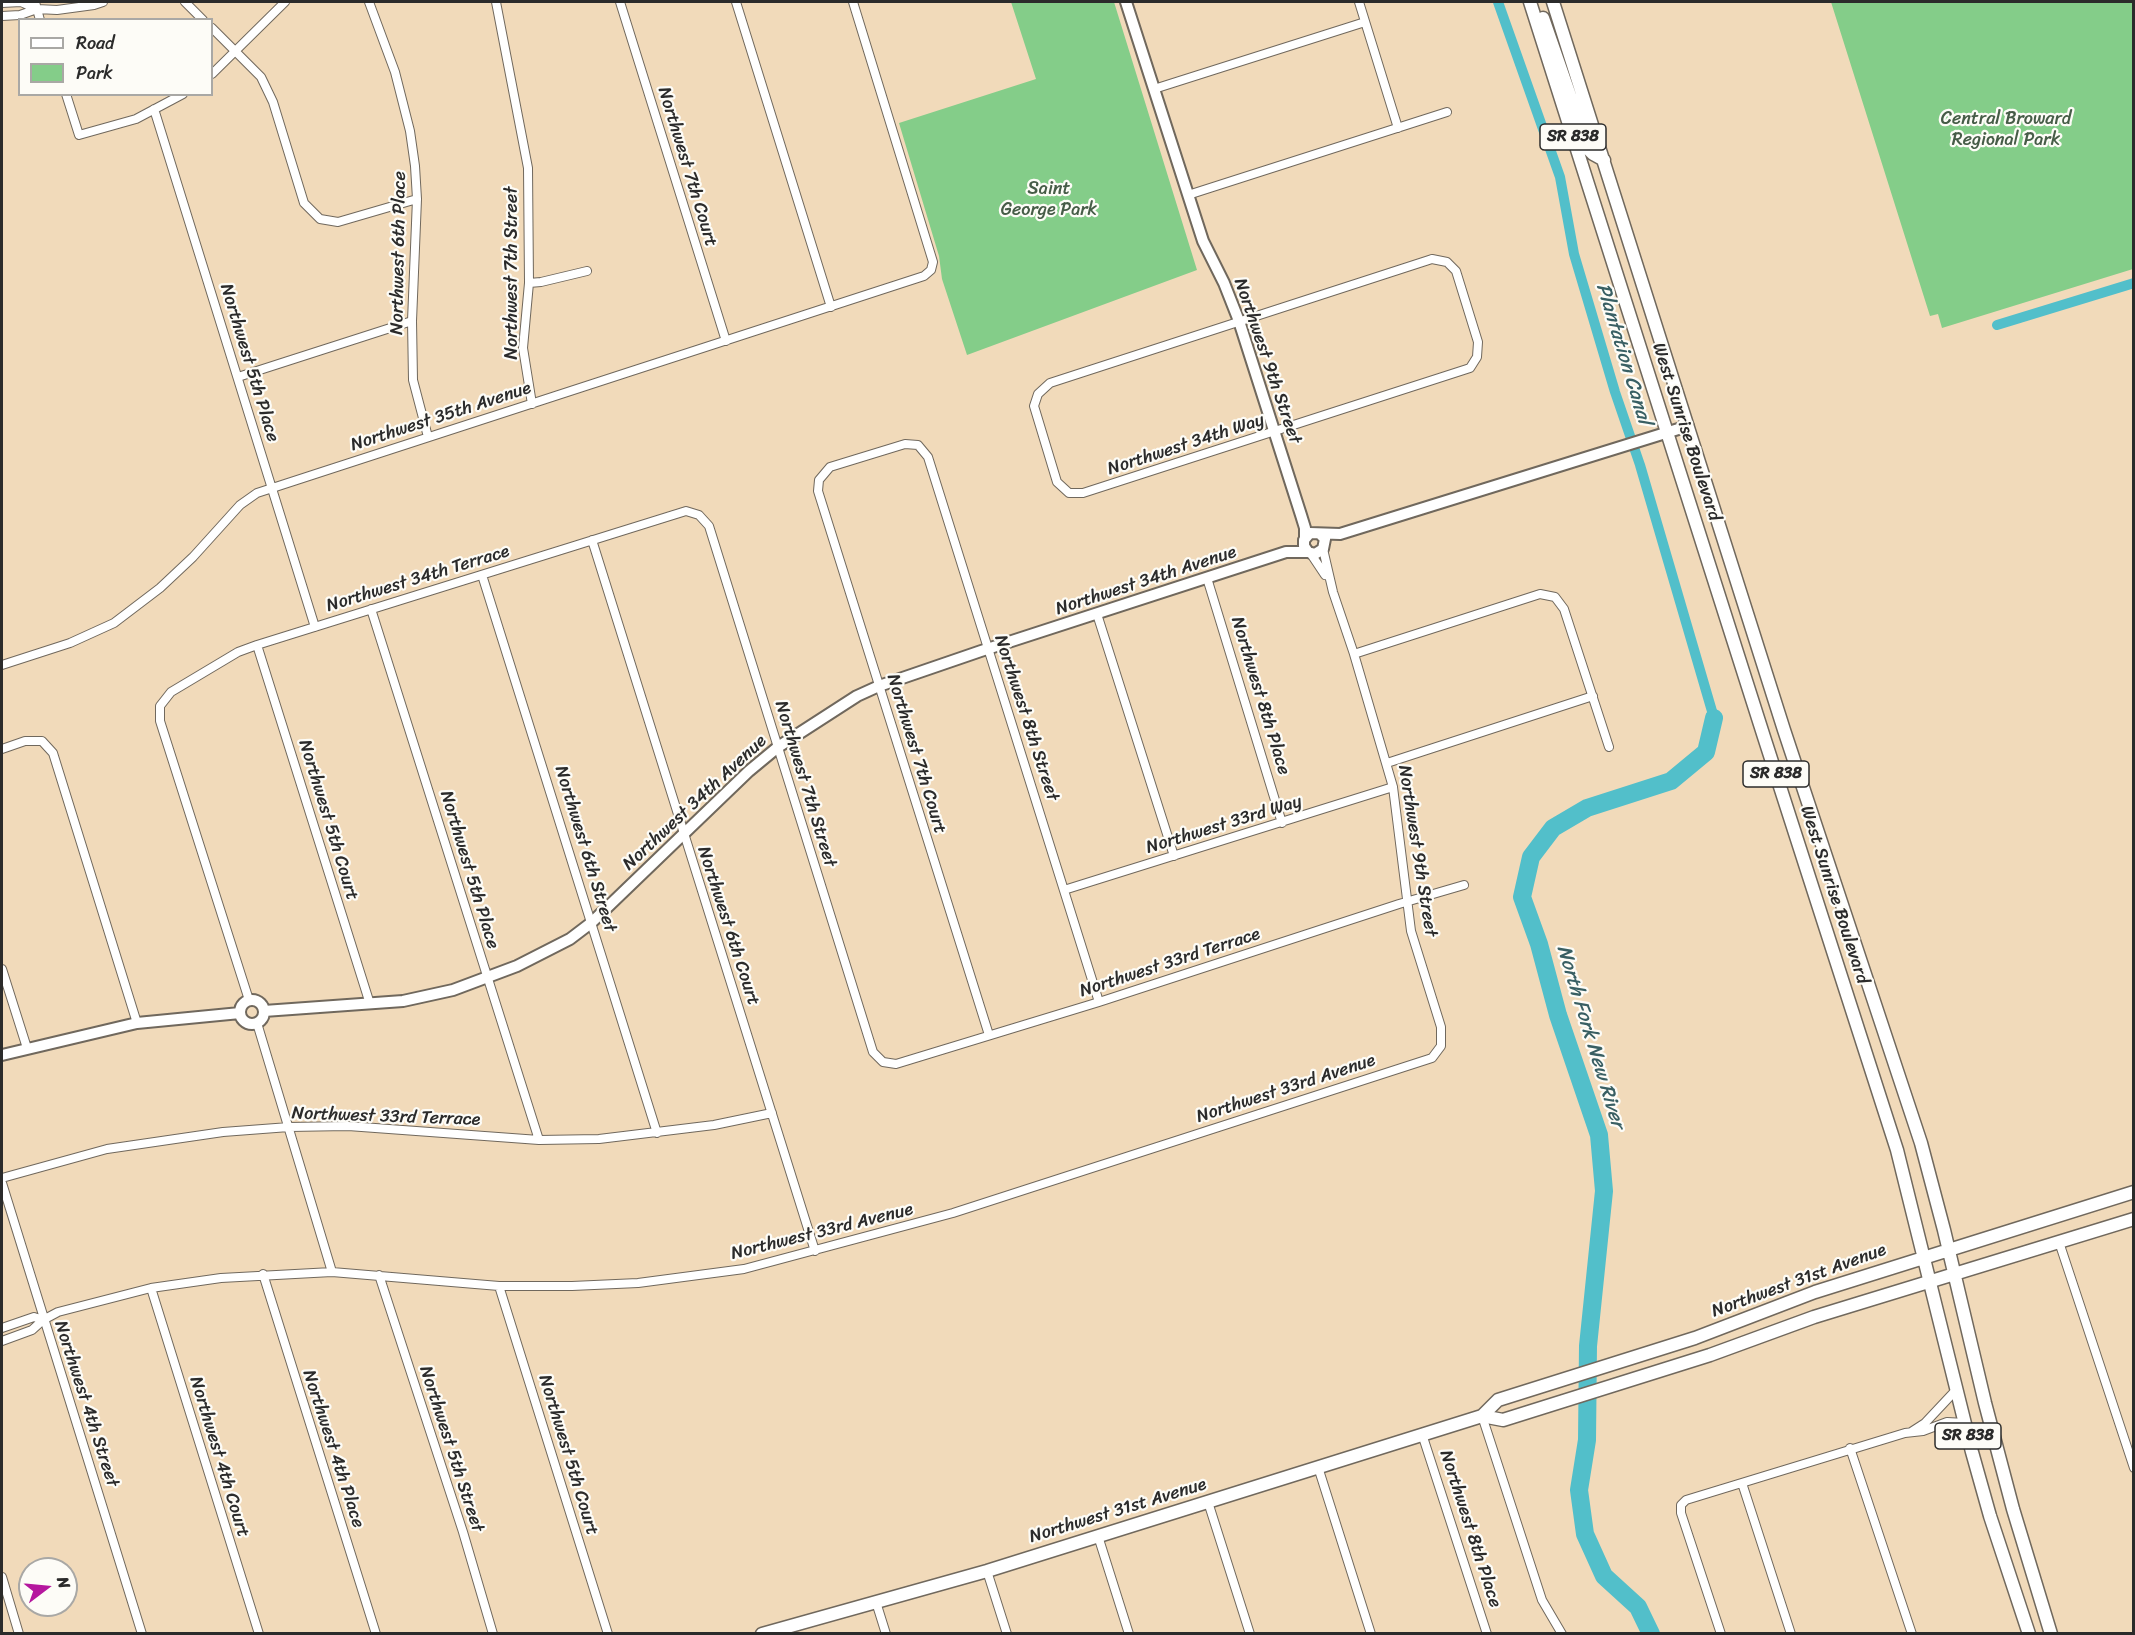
<!DOCTYPE html>
<html>
<head>
<meta charset="utf-8">
<style>
  body { margin:0 }
  #map { position:relative; width:2135px; height:1635px; overflow:hidden; background:#f1daba; font-family:Sriracha,sans-serif }
  canvas { display:block }
  .frame { position:absolute; inset:0; border:3px solid #2b2b2b; pointer-events:none }
  .legend { position:absolute; left:18px; top:18px; width:195px; height:78px; box-sizing:border-box; background:#fdfcf7; border:2px solid #a9a8a5; margin:0; padding:8px 10px; list-style:none; font-size:18px; color:#2b2b2b }
  .legend li { display:flex; align-items:center; gap:12px; height:30px }
  .legend b { width:30px; border:2px solid #a9a8a5 }
  .north { position:absolute; left:18px; top:1557px; width:60px; height:60px; box-sizing:border-box; background:#fdfcf7; border:2px solid #a9a8a5; border-radius:50%; rotate:74deg; font-size:16px; font-weight:700; line-height:24px; text-align:center; color:#2b2b2b }
  .north::after { content:''; display:block; margin:auto; width:21px; height:27px; background:#b5179e; clip-path:polygon(50% 0,100% 100%,50% 72%,0 100%) }
</style>
</head>
<body>
<div id="map">
<canvas width="2135" height="1635"></canvas>
<div class="frame"></div>
<ul class="legend">
<li><b style="height:8px;background:#fff"></b>Road</li>
<li><b style="height:16px;background:#84cd89"></b>Park</li>
</ul>
<div class="north">N</div>
</div>
<script>
const ctx = document.querySelector('canvas').getContext('2d');
ctx.lineJoin = 'round';
function paint(path, color) {
  ctx.fillStyle = color;
  ctx.fill(path, 'evenodd');
}
function toPath(rows) {
  const path = new Path2D();
  for (const r of rows) {
    if (r.length === 3) {
      path.moveTo(r[0] + r[2], r[1]);
      path.arc(r[0], r[1], r[2], 0, 2 * Math.PI);
      continue;
    }
    path.moveTo(r[0], r[1]);
    for (let i = 2; i < r.length; i += 2) path.lineTo(r[i], r[i + 1]);
  }
  return path;
}
function trace(path, color, width, dash) {
  ctx.strokeStyle = color;
  ctx.lineWidth = width;
  ctx.lineCap = dash ? 'butt' : 'round';
  ctx.setLineDash(dash || []);
  ctx.stroke(path);
}
function write(font, color, halo, rows, align = 'center') {
  ctx.font = font + ' Sriracha,sans-serif';
  ctx.lineWidth = 4.5;
  ctx.setLineDash([]);
  ctx.textBaseline = 'middle';
  ctx.strokeStyle = halo;
  ctx.fillStyle = color;
  for (const [text, x, y, turn = 0] of rows) {
    ctx.save();
    ctx.translate(x, y);
    ctx.rotate((+turn || 0) * Math.PI / 180);
    ctx.textAlign = isNaN(turn) ? turn : align;
    if (halo) ctx.strokeText(text, 0, 0);
    ctx.fillText(text, 0, 0);
    ctx.restore();
  }
}
paint(toPath([
  [1011,2,1114,2,1197,270,967,355,942,279,939,256,899,123,1036,79],
  [1831,2,2133,2,2133,269,1942,328,1938,314,1930,316]
]), '#84cd89');
trace(toPath([
  [1498,2,1560,177,1574,254,1615,392,1640,465,1714,718],
  [1997,325,2134,283]
]), '#52bfca', 10);
trace(toPath([
  [1651,1634,1638,1607,1604,1576,1585,1534,1579,1490,1587,1440,1588,1346,1604,1191,1599,1135,1558,1015,1539,944,1522,897,1531,857,1553,828,1587,808,1671,781,1706,752,1714,718]
]), '#52bfca', 18);
const street = toPath([
  [35,2,40,20],
  [185,2,203,20],
  [369,2,395,72,410,131,415,166,417,199,412,321,413,380,428,437],
  [496,2,528,168,529,283,523,348,532,404],
  [620,2,726,341],
  [736,2,831,307],
  [1359,2,1398,128],
  [2,3,21,2,37,9],
  [2,16,20,15,37,9,57,10,94,5,103,2],
  [212,28,261,77,273,102,304,203,320,219,338,222,417,199],
  [212,74,285,2],
  [1154,89,1365,22],
  [66,94,79,135,136,119,183,94],
  [154,109,315,627],
  [1188,195,1447,112],
  [1432,259,1447,262,1456,271,1478,342,1477,357,1470,368,1083,493,1069,493,1057,482,1034,406,1038,394,1050,383,1432,259],
  [529,283,541,282,587,271],
  [238,377,412,321],
  [592,540,815,1251],
  [1311,554,1325,575],
  [482,575,657,1133],
  [1207,578,1282,823],
  [371,609,539,1140],
  [1097,614,1174,856],
  [257,645,370,1004],
  [1354,654,1540,594,1555,597,1564,609,1609,747],
  [2,665,70,643,114,623,160,588,193,557,240,505,257,493,924,276,931,270,933,262,853,2],
  [2,749,25,741,42,741,53,753,137,1023],
  [1387,763,1593,696],
  [1064,890,1393,787],
  [2,969,27,1048],
  [249,1000,160,721,160,706,171,692,238,652,257,645,686,511,699,515,709,526,873,1052,883,1062,896,1064,1099,1002,1399,904,1464,885],
  [257,1023,332,1272],
  [989,1035,818,491,819,480,830,467,905,444,918,445,928,457,1099,1002],
  [2,1178,107,1149,223,1132,289,1127,348,1126,539,1140,599,1139,714,1125,772,1113],
  [2,1183,142,1634],
  [2059,1242,2134,1468],
  [263,1274,376,1634],
  [379,1275,463,1532,493,1634],
  [499,1286,608,1634],
  [151,1288,259,1634],
  [2,1328,34,1317,43,1320],
  [2,1341,32,1330,43,1320,58,1312,151,1288,221,1278,332,1272,499,1286,572,1286,638,1283,744,1269,953,1213,1432,1058,1441,1046,1441,1027,1411,931,1393,787,1354,654,1333,592,1323,549],
  [1482,1416,1542,1600,1562,1634],
  [1911,1432,1925,1423,1956,1390],
  [1422,1434,1487,1634],
  [1850,1448,1912,1634],
  [1318,1467,1371,1634],
  [1742,1483,1791,1634],
  [1208,1502,1250,1634],
  [1098,1536,1129,1634],
  [987,1571,1007,1634],
  [2,1577,19,1634],
  [876,1602,886,1634],
  [1721,1634,1681,1513,1681,1505,1686,1500,1905,1433,1923,1431,1947,1422,1965,1423]
]);
const secondary = toPath([
  [1126,2,1203,241,1224,283,1239,321,1301,515,1305,528,1305,537],
  [1320,534,1325,539,1323,549,1315,554,1308,552,1304,546,1304,540,1310,533,1340,534,1688,426],
  [252,1012,12],
  [264,1011,403,1001,453,990,517,966,570,939,591,923,749,771,778,747,857,696,879,686,981,651,1286,552,1308,552],
  [2,1055,137,1023,240,1013]
]);
const primary = toPath([
  [1530,2,1764,737,1897,1150,1972,1452,1990,1516,2029,1634],
  [1553,2,1784,730,1921,1143,1944,1230,1985,1403,2013,1509,2051,1634],
  [1543,18,1589,150,1593,154,1604,160],
  [1482,1416,1498,1400,1695,1338,1815,1292,2134,1192],
  [762,1634,987,1571,1482,1416,1503,1420,1710,1355,1814,1317,2134,1219]
]);
trace(street, '#70685d', 10);
trace(secondary, '#70685d', 14);
trace(primary, '#70685d', 15);
trace(street, '#fff', 8);
trace(secondary, '#fff', 10);
trace(primary, '#fff', 12);
for (const [x, y, w] of [
  [1573,137,66],
  [1776,774,66],
  [1968,1436,66]
]) {
  const box = new Path2D();
  box.roundRect(x - w / 2, y - 13, w, 26, 4.5);
  ctx.fillStyle = '#fdfcf7';
  ctx.fill(box);
  trace(box, '#2b2b2b', 1.5);
}
write('bold 16px', '#2b2b2b', null, [
  ["SR 838",1573,137],
  ["SR 838",1776,774],
  ["SR 838",1968,1436]
]);
write('18px', '#465c47', '#fdfcf7', [
  ["Central Broward",2006,119],
  ["Regional Park",2006,140],
  ["Saint",1049,189],
  ["George Park",1049,210]
]);
write('18px', '#2b2b2b', '#fdfcf7', [
  ["Northwest 7th Court",687,167,73],
  ["Northwest 6th Place",399,253,-89],
  ["Northwest 7th Street",512,273,-90],
  ["Northwest 9th Street",1267,361,71],
  ["Northwest 5th Place",249,363,73],
  ["Northwest 35th Avenue",441,417,-18],
  ["West Sunrise Boulevard",1686,432,72],
  ["Northwest 34th Way",1186,445,-18],
  ["Northwest 34th Terrace",418,579,-17],
  ["Northwest 34th Avenue",1146,581,-18],
  ["Northwest 8th Place",1260,696,73],
  ["Northwest 8th Street",1026,718,72],
  ["Northwest 7th Court",916,754,73],
  ["Northwest 7th Street",805,784,73],
  ["Northwest 34th Avenue",695,803,-43],
  ["Northwest 5th Court",328,820,73],
  ["Northwest 33rd Way",1224,825,-17],
  ["Northwest 6th Street",585,849,73],
  ["Northwest 9th Street",1417,851,81],
  ["Northwest 5th Place",469,870,73],
  ["West Sunrise Boulevard",1834,895,72],
  ["Northwest 6th Court",728,926,72],
  ["Northwest 33rd Terrace",1170,963,-18],
  ["Northwest 33rd Avenue",1286,1089,-18],
  ["Northwest 33rd Terrace",386,1117,2],
  ["Northwest 33rd Avenue",822,1232,-14],
  ["Northwest 31st Avenue",1799,1281,-20],
  ["Northwest 4th Street",86,1404,72],
  ["Northwest 4th Place",333,1449,72],
  ["Northwest 5th Street",451,1449,72],
  ["Northwest 5th Court",568,1455,73],
  ["Northwest 4th Court",219,1457,73],
  ["Northwest 31st Avenue",1118,1511,-17],
  ["Northwest 8th Place",1470,1529,72]
]);
write('italic 20px', '#395f63', '#fdfcf7', [
  ["Plantation Canal",1623,354,73],
  ["North Fork New River",1590,1037,73]
]);
</script>
</body>
</html>
